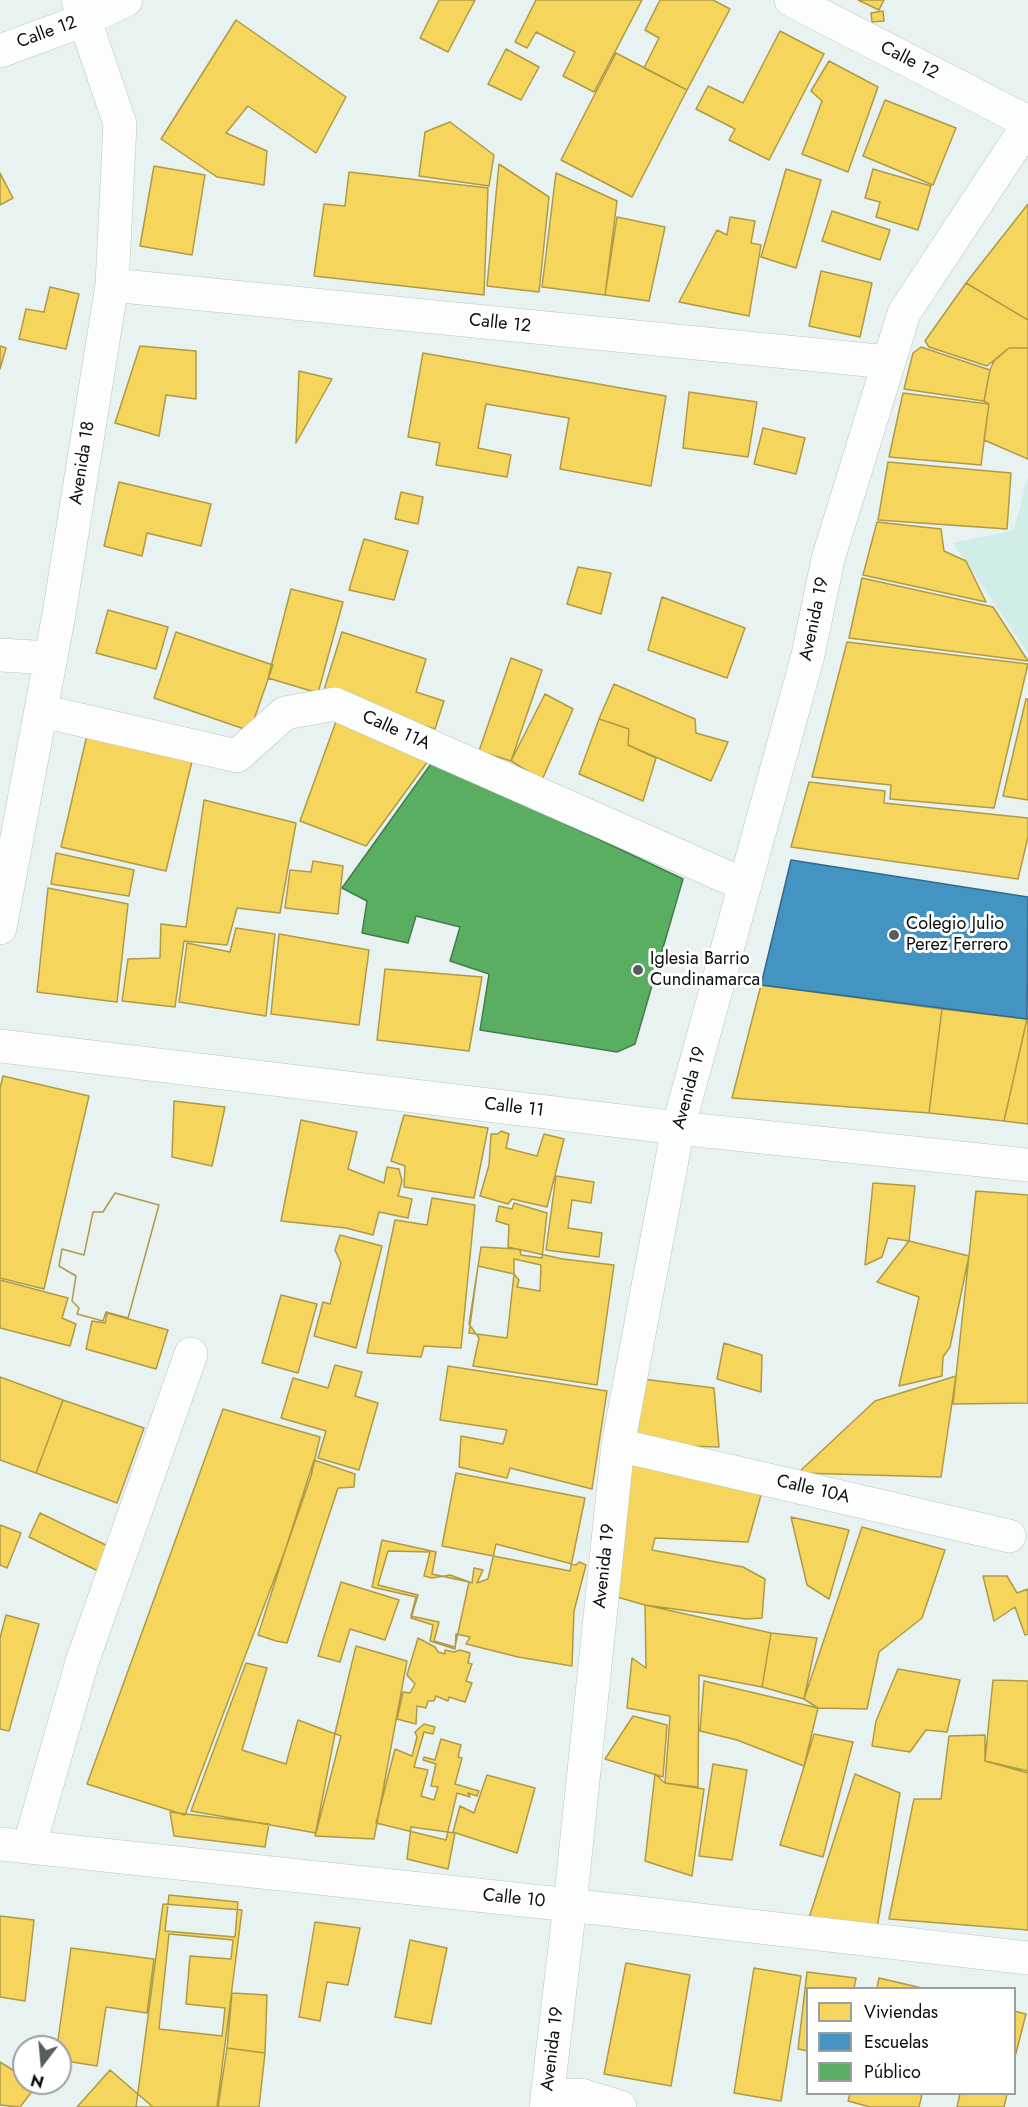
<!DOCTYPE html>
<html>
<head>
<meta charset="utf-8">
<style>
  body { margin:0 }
  #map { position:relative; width:1028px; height:2107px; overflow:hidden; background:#e8f2f0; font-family:Jost,sans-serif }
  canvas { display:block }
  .legend { position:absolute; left:806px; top:1987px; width:210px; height:108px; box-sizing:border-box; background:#fff; border:2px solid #9c9f9f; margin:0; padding:8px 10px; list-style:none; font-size:18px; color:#080f0e }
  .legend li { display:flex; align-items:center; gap:12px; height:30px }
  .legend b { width:30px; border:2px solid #9c9f9f }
  .north { position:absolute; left:12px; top:2035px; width:60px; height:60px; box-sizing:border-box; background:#fff; border:2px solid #9c9f9f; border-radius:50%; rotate:196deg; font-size:16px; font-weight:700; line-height:24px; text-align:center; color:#080f0e }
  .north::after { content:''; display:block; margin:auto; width:21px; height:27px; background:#565e5d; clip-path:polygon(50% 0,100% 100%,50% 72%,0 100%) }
</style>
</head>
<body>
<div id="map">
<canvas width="1028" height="2107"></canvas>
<ul class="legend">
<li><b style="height:16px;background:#f6d55c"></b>Viviendas</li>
<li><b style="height:16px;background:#4393c3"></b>Escuelas</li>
<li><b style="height:16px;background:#5aae61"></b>Público</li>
</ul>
<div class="north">N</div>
</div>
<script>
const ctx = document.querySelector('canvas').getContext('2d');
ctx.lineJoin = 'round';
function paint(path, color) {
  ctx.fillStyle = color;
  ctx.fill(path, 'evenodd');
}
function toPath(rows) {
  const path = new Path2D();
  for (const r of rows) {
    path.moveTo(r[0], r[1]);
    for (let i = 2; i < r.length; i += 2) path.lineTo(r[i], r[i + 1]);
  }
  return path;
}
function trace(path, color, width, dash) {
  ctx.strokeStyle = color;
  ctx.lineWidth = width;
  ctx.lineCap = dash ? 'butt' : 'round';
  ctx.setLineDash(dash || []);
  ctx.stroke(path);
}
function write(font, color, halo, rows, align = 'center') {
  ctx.font = font + ' Jost,sans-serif';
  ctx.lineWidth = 6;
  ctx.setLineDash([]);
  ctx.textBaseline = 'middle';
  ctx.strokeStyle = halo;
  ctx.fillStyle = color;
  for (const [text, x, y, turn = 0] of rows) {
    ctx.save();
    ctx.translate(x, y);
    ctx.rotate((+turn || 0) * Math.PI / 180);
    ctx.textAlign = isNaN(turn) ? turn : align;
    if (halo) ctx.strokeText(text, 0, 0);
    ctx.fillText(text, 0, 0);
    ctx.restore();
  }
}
paint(toPath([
  [1028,476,1028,653,953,543,1014,530]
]), '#d0ede8');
const homes = toPath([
  [439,0,475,0,448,52,420,38,439,0],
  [536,0,642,0,594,92,563,76,575,52,536,32,527,48,515,42,536,0],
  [660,0,713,0,730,9,687,90,644,68,659,38,645,30,660,0],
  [858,0,884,0,879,10,858,0],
  [883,11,884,21,872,22,871,13,883,11],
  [236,20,346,97,316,153,248,106,226,133,267,151,264,185,217,177,161,139,236,20],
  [780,31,824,54,769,160,729,140,735,129,696,109,708,86,743,103,780,31],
  [506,49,539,67,521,100,488,84,506,49],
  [616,53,687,90,632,197,561,160,616,53],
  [829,61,878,87,848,172,802,154,822,101,811,91,829,61],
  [885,100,956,128,933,185,863,156,885,100],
  [450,122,494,155,489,186,419,176,425,132,450,122],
  [499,164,549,197,539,292,487,286,499,164],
  [154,166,205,175,192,255,140,246,154,166],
  [786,169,821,180,796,268,761,257,786,169],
  [873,169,931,186,918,230,876,217,880,202,865,198,873,169],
  [349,172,488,188,484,295,314,276,324,204,345,206,349,172],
  [0,173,13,198,0,205,0,173],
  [556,173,617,201,605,295,542,287,556,173],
  [1028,204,1028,320,966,283,1028,204],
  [832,211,890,230,880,260,822,241,832,211],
  [617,217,665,227,649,301,605,295,617,217],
  [730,217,755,221,751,243,761,245,749,316,679,302,717,230,727,235,730,217],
  [821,271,872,283,860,337,809,326,821,271],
  [966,283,1028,320,1028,348,1009,348,987,366,929,347,925,341,966,283],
  [50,287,79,294,66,349,19,339,26,309,44,312,50,287],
  [0,346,6,348,0,369,0,346],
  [140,346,196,351,196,399,166,395,159,436,115,423,140,346],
  [921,347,990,370,984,401,904,389,913,353,921,347],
  [1009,348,1028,348,1028,459,984,440,989,404,984,401,990,370,994,361,1009,348],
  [423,353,666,396,651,486,560,469,569,418,486,404,478,448,511,455,507,477,436,465,440,443,408,437,423,353],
  [299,371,332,379,296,443,299,371],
  [689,392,757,402,748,457,683,448,689,392],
  [903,393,989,404,981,465,889,457,903,393],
  [763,428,805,438,796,474,754,464,763,428],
  [888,462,1011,473,1007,529,878,520,888,462],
  [119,482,211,504,201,546,147,533,142,556,104,546,119,482],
  [401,492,423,497,418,524,395,519,401,492],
  [877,522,941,529,944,551,966,561,986,602,863,575,877,522],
  [364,539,408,551,394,600,349,590,364,539],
  [578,567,611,573,601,614,567,604,578,567],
  [862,578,993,607,1028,661,849,638,862,578],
  [291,589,343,602,318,693,268,678,291,589],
  [662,597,745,628,727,678,648,650,662,597],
  [108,610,168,627,156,669,96,653,108,610],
  [176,632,273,665,250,731,154,698,176,632],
  [342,632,426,659,416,692,444,701,435,729,323,693,342,632],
  [847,642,1028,664,994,808,890,799,891,785,812,777,847,642],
  [511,658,542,670,511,761,479,751,511,658],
  [614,684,695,719,696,733,728,742,711,781,628,745,629,729,599,719,614,684],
  [545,694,573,709,542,780,511,761,545,694],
  [1026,699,1028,699,1028,800,1003,796,1026,699],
  [338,716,428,761,366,846,300,821,338,716],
  [599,719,629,729,628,745,656,758,643,801,579,774,599,719],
  [87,735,192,761,166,871,61,847,87,735],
  [809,782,885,791,884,803,1028,818,1028,837,1018,879,791,847,809,782],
  [204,800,296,823,280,913,237,908,227,945,184,941,175,1007,122,1001,128,959,160,958,161,924,186,927,204,800],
  [56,853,134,870,129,896,51,884,56,853],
  [313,861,343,866,338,914,285,908,290,870,311,872,313,861],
  [48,888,128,904,117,1002,37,992,48,888],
  [236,928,275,934,266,1016,179,1002,187,943,230,952,236,928],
  [279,934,369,950,359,1025,271,1014,279,934],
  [385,969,482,977,469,1051,377,1040,385,969],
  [761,985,942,1009,929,1113,732,1098,761,985],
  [942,1009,1027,1019,1004,1121,929,1113,942,1009],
  [1028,1016,1028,1124,1004,1121,1027,1019,1028,1016],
  [3,1076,89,1096,44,1289,0,1278,0,1088,3,1076],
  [174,1101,225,1107,212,1166,172,1157,174,1101],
  [404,1115,488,1128,474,1198,404,1187,405,1166,391,1161,404,1115],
  [301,1120,357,1132,348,1169,384,1183,387,1167,399,1169,402,1181,398,1196,412,1199,408,1218,379,1212,373,1235,346,1228,281,1221,301,1120],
  [501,1131,509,1134,506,1148,537,1156,544,1134,564,1139,547,1207,512,1199,508,1204,480,1196,489,1165,491,1134,498,1134,501,1131],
  [556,1176,594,1182,591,1203,572,1200,568,1228,602,1233,599,1257,546,1250,556,1176],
  [873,1183,915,1186,909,1241,888,1238,882,1257,865,1265,873,1183],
  [976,1191,1028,1195,1028,1403,953,1404,976,1191],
  [115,1193,159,1205,128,1318,106,1312,103,1321,77,1314,79,1308,72,1301,76,1276,59,1266,62,1249,84,1255,93,1212,103,1212,115,1193],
  [115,1193,159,1205,128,1318,106,1312,103,1321,77,1314,79,1308,72,1301,76,1276,59,1266,62,1249,84,1255,93,1212,103,1212,115,1193],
  [432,1198,475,1205,461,1348,424,1346,421,1357,367,1353,395,1220,427,1225,432,1198],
  [514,1203,547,1213,542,1258,521,1255,520,1250,508,1247,509,1225,496,1221,499,1206,512,1209,514,1203],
  [340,1235,382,1246,356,1348,314,1336,323,1302,330,1304,341,1263,335,1250,340,1235],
  [909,1241,969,1256,950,1347,943,1357,942,1376,899,1386,919,1297,877,1282,909,1241],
  [481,1247,517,1249,563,1259,614,1265,597,1385,473,1366,479,1338,469,1324,481,1247],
  [514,1259,541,1265,540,1291,517,1287,519,1280,514,1274,514,1259],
  [478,1266,514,1274,507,1338,469,1333,478,1266],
  [0,1280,68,1298,62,1318,76,1324,70,1346,0,1328,0,1280],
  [281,1295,317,1304,298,1373,262,1363,281,1295],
  [107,1313,168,1330,156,1369,86,1349,92,1321,105,1323,107,1313],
  [724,1343,762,1355,761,1392,717,1379,724,1343],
  [335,1365,362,1372,355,1396,378,1403,359,1470,318,1458,326,1431,281,1418,293,1378,328,1388,335,1365],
  [448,1366,607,1391,592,1489,510,1468,507,1478,459,1467,461,1436,503,1444,507,1430,440,1420,448,1366],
  [956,1376,941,1477,798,1473,875,1401,956,1376],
  [0,1377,63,1400,36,1473,0,1460,0,1377],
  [643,1379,714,1388,719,1447,624,1444,643,1379],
  [63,1400,144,1428,117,1503,36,1473,63,1400],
  [223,1409,320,1437,311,1476,286,1548,185,1815,87,1784,223,1409],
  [623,1456,761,1495,748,1542,655,1538,652,1550,743,1567,765,1579,762,1618,746,1619,645,1605,610,1595,623,1456],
  [314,1460,355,1474,354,1487,338,1488,287,1643,276,1641,258,1635,314,1460],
  [456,1473,585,1498,570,1571,442,1546,456,1473],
  [40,1513,114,1549,102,1573,29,1537,40,1513],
  [791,1517,849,1530,829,1599,807,1585,791,1517],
  [0,1525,21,1533,7,1568,0,1565,0,1525],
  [862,1527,945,1550,922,1618,879,1652,867,1709,818,1708,804,1699,862,1527],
  [382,1540,436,1552,432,1574,469,1582,455,1647,434,1641,439,1622,411,1616,416,1597,372,1587,382,1540],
  [496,1544,576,1565,579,1562,586,1565,574,1611,572,1666,518,1657,466,1644,470,1637,456,1634,455,1649,430,1641,433,1625,411,1618,418,1595,378,1585,388,1551,430,1552,424,1576,432,1578,450,1575,472,1583,474,1568,483,1570,477,1583,488,1579,496,1544],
  [983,1576,1007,1576,1017,1593,1028,1589,1028,1634,1025,1635,1015,1607,994,1621,983,1576],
  [341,1582,399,1600,385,1640,350,1629,340,1662,318,1656,341,1582],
  [645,1605,771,1633,762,1687,699,1675,698,1787,665,1783,670,1716,627,1708,632,1658,646,1668,645,1605],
  [6,1615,39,1624,9,1731,0,1729,0,1638,6,1615],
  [771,1633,817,1638,804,1699,762,1687,771,1633],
  [418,1638,435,1647,438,1652,445,1654,445,1650,454,1652,460,1650,470,1653,468,1663,472,1664,466,1681,472,1683,465,1702,449,1697,448,1701,436,1696,434,1701,428,1701,426,1708,417,1706,416,1724,397,1719,403,1692,410,1693,415,1684,407,1675,418,1638],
  [356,1646,407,1661,374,1839,315,1836,336,1729,356,1646],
  [246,1663,267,1668,242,1750,286,1764,298,1720,341,1736,316,1833,191,1811,246,1663],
  [898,1669,960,1680,947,1732,926,1730,910,1752,872,1746,876,1721,898,1669],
  [993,1680,1028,1681,1028,1773,985,1761,993,1680],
  [704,1681,818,1708,804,1766,737,1740,700,1731,704,1681],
  [633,1716,667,1725,663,1777,605,1759,633,1716],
  [424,1724,435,1727,433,1734,424,1732,414,1767,428,1770,421,1796,434,1800,438,1787,431,1786,436,1764,423,1760,424,1757,435,1760,441,1739,461,1745,458,1757,462,1758,455,1784,479,1791,477,1796,468,1793,470,1797,457,1793,446,1840,376,1823,395,1749,412,1756,417,1737,415,1732,424,1724],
  [814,1734,853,1742,823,1857,780,1845,814,1734],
  [985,1735,985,1761,1028,1771,1028,1930,889,1919,914,1799,941,1799,949,1736,985,1735],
  [713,1764,747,1770,732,1860,699,1856,713,1764],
  [655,1774,665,1783,704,1789,692,1876,645,1861,655,1774],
  [855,1774,900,1793,877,1928,808,1921,855,1774],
  [487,1775,535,1788,517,1853,453,1832,460,1806,474,1813,487,1775],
  [170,1812,269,1824,265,1847,174,1836,170,1812],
  [411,1827,455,1833,448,1869,407,1859,411,1827],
  [169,1895,238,1902,235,1937,165,1931,169,1895],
  [163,1904,242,1910,217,2107,136,2107,163,1904],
  [0,1916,34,1920,25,2001,0,1997,0,1916],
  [315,1922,360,1928,348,1985,327,1982,320,2021,299,2017,315,1922],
  [169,1934,233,1940,231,1959,190,1956,186,2004,225,2008,222,2036,159,2029,169,1934],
  [410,1940,447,1948,431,2024,395,2017,410,1940],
  [71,1948,154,1959,147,2013,106,2007,97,2066,60,2060,60,2047,57,2047,71,1948],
  [626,1963,690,1975,671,2086,604,2074,626,1963],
  [754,1968,801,1976,781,2101,734,2093,754,1968],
  [807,1972,856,1978,854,1988,808,1988,808,2051,798,2049,807,1972],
  [879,1978,922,1988,877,1988,879,1978],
  [232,1993,267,1995,265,2053,227,2048,232,1993],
  [1014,2011,1026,2014,1014,2061,1014,2011],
  [227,2048,265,2053,259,2107,218,2107,227,2048],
  [0,2062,24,2077,24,2083,37,2085,20,2107,0,2105,0,2062],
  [110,2070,153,2107,77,2107,110,2070],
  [850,2094,922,2094,919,2107,870,2107,848,2101,850,2094],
  [960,2094,1007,2094,1004,2107,957,2107,960,2094]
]);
paint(homes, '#f6d55c');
trace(homes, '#af9a45', 1.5);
const schools = toPath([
  [791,860,1028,897,1027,1019,761,985,791,860]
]);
paint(schools, '#4393c3');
trace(schools, '#316b8d', 1.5);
const public = toPath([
  [433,761,683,879,635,1044,617,1052,480,1030,489,974,450,961,460,927,416,916,408,943,362,933,367,901,342,888,433,761]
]);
paint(public, '#5aae61');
trace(public, '#417e48', 1.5);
const minor = toPath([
  [791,0,1028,122],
  [0,51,84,20,126,0],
  [112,285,888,362],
  [0,655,51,658],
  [42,711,237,756,285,713,335,704,745,885],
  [0,928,59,614,112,285,120,124,78,0],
  [0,1046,678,1128,1028,1165],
  [618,1445,1009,1536],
  [0,1844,570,1905,1028,1958],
  [29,1847,82,1662,191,1354],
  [547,2096,581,2095,620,2107],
  [546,2107,570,1905,618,1445,678,1128,808,655,828,559,904,313,1028,125]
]);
trace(minor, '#bdc5c3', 34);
trace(minor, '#fcfdfd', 33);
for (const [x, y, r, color] of [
  [894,935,6,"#565e5d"],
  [638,970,6,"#565e5d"]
]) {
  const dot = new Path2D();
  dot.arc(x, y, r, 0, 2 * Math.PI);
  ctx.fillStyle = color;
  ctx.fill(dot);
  trace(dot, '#fff', 2);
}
write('18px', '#080f0e', '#fff', [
  ["Calle 12",47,33,-20],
  ["Calle 12",909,61,27],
  ["Calle 12",500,324,6],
  ["Avenida 18",83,463,-81],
  ["Avenida 19",815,619,-78],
  ["Calle 11A",396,731,24],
  ["Avenida 19",690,1088,-75],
  ["Calle 11",514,1108,7],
  ["Calle 10A",813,1490,13],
  ["Avenida 19",605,1566,-84],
  ["Calle 10",514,1899,6],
  ["Avenida 19",553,2049,-83]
]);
write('18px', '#080f0e', '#fff', [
  ["Colegio Julio",906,925],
  ["Perez Ferrero",906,946],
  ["Iglesia Barrio",650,960],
  ["Cundinamarca",650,981]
], 'left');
</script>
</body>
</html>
